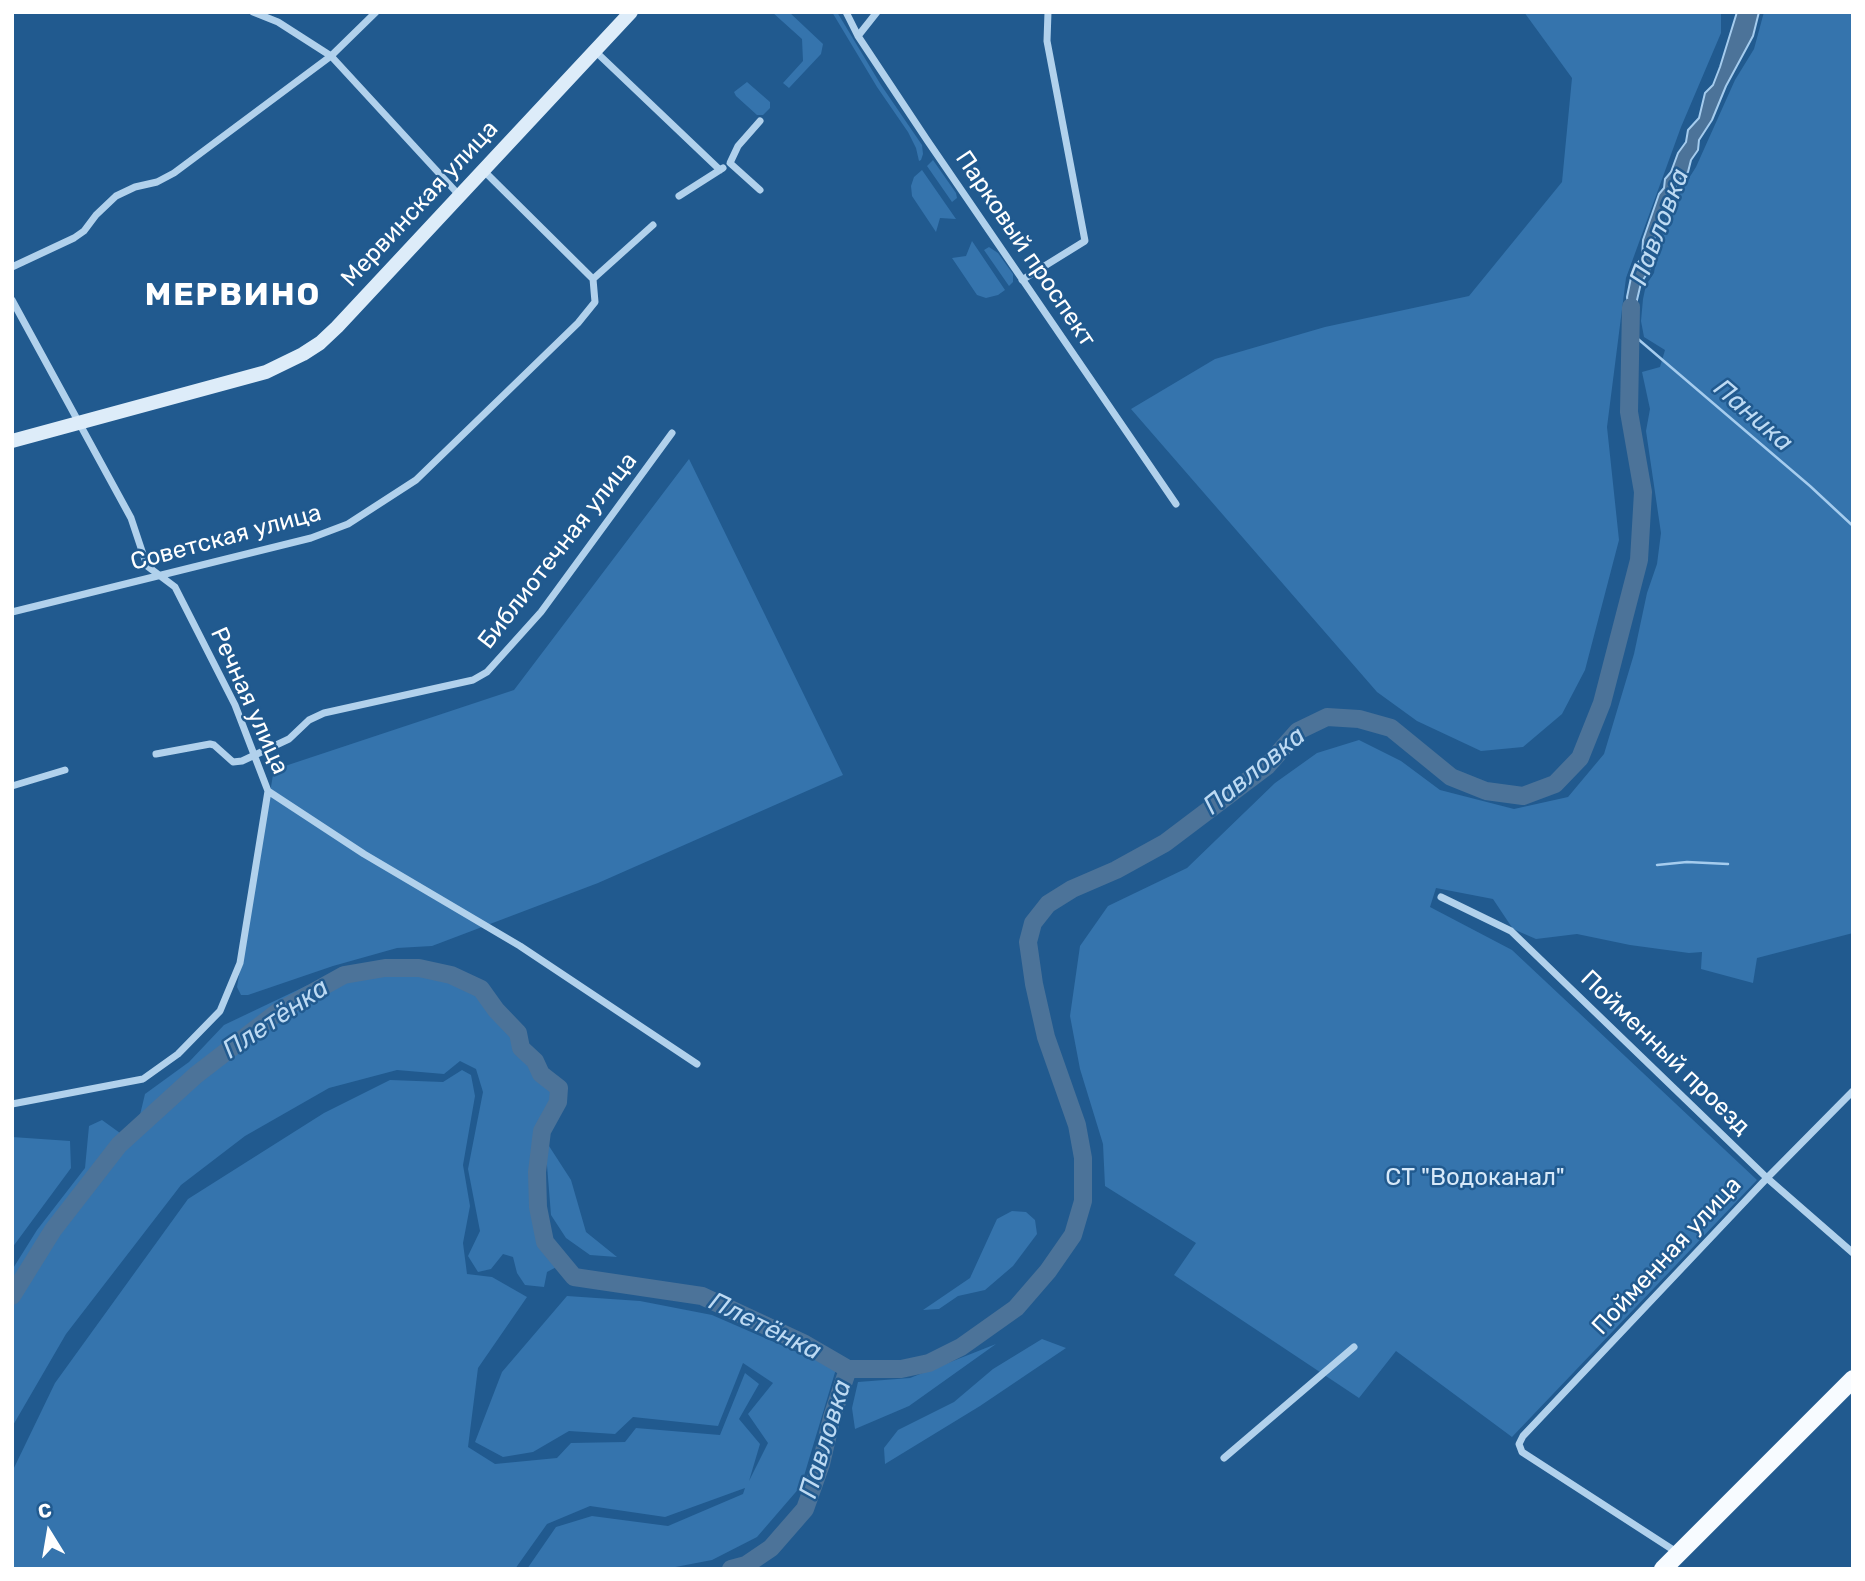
<!DOCTYPE html>
<html>
<head>
<meta charset="utf-8">
<style>
  body { margin:0 }
  #map { position:relative; width:1865px; height:1581px; overflow:hidden; background:#215a8f; font-family:Rubik,sans-serif }
  canvas { display:block }
  .frame { position:absolute; inset:0; border:14px solid #fff; pointer-events:none }
  .north { position:absolute; left:14px; top:1497px; width:70px; height:70px; -webkit-text-stroke:5px #215a8f; paint-order:stroke; rotate:349deg; font-size:19px; font-weight:700; line-height:28px; text-align:center; color:#fff }
  .north::after { content:''; display:block; margin:auto; width:24px; height:32px; background:#fff; clip-path:polygon(50% 0,100% 100%,50% 72%,0 100%) }
</style>
</head>
<body>
<div id="map">
<canvas width="1865" height="1581"></canvas>
<div class="frame"></div>
<div class="north">С</div>
</div>
<script>
const ctx = document.querySelector('canvas').getContext('2d');
ctx.lineJoin = 'round';
function paint(path, color) {
  ctx.fillStyle = color;
  ctx.fill(path, 'evenodd');
}
function toPath(rows) {
  const path = new Path2D();
  for (const r of rows) {
    path.moveTo(r[0], r[1]);
    for (let i = 2; i < r.length; i += 2) path.lineTo(r[i], r[i + 1]);
  }
  return path;
}
function trace(path, color, width, dash) {
  ctx.strokeStyle = color;
  ctx.lineWidth = width;
  ctx.lineCap = dash ? 'butt' : 'round';
  ctx.setLineDash(dash || []);
  ctx.stroke(path);
}
function write(font, color, halo, rows, align = 'center') {
  ctx.font = font + ' Rubik,sans-serif';
  ctx.lineWidth = 5;
  ctx.setLineDash([]);
  ctx.textBaseline = 'middle';
  ctx.strokeStyle = halo;
  ctx.fillStyle = color;
  for (const [text, x, y, turn = 0] of rows) {
    ctx.save();
    ctx.translate(x, y);
    ctx.rotate((+turn || 0) * Math.PI / 180);
    ctx.textAlign = isNaN(turn) ? turn : align;
    if (halo) ctx.strokeText(text, 0, 0);
    ctx.fillText(text, 0, 0);
    ctx.restore();
  }
}
paint(toPath([
  [772,12,789,12,823,44,821,54,789,88,783,83,803,61,802,39],
  [832,12,837,12,881,85,922,145,923,154,921,160,919,161,916,148,908,132,877,87],
  [1524,12,1721,12,1721,33,1681,127,1626,278,1607,427,1619,540,1585,670,1562,714,1523,747,1481,751,1417,721,1377,692,1131,409,1215,359,1325,327,1469,296,1562,182,1572,78],
  [1764,12,1853,12,1853,933,1757,958,1753,983,1701,969,1702,952,1689,953,1630,945,1577,934,1536,939,1513,929,1493,899,1436,888,1430,907,1512,950,1757,1180,1512,1437,1396,1351,1359,1398,1174,1275,1196,1243,1105,1186,1103,1144,1080,1069,1070,1016,1080,946,1108,906,1187,868,1275,783,1317,753,1359,740,1401,761,1440,790,1514,809,1568,797,1604,754,1634,654,1647,593,1657,564,1661,533,1646,431,1650,409,1642,372,1660,367,1665,350,1644,337,1641,321,1643,299,1646,285,1654,273,1660,236,1667,213,1696,167,1735,80,1754,49],
  [747,82,770,102,770,108,763,115,757,115,736,96,734,92],
  [933,160,956,193,957,198,952,202,927,166],
  [922,170,956,219,940,218,936,232,912,196,911,186,914,177],
  [972,241,1005,290,998,295,986,298,977,295,952,258,966,256],
  [989,247,998,253,1013,274,1013,282,1009,286,984,250],
  [689,459,843,775,598,883,432,946,397,948,333,966,248,995,241,995,237,987,273,775,279,768,514,690],
  [385,968,419,968,451,975,481,989,496,1010,518,1033,521,1048,535,1061,541,1074,559,1088,558,1102,542,1131,537,1172,538,1207,545,1242,562,1264,547,1272,544,1287,525,1285,517,1273,513,1257,503,1254,491,1269,478,1272,468,1256,480,1231,468,1169,483,1092,476,1069,460,1061,444,1074,397,1070,329,1088,245,1136,181,1185,66,1334,12,1427,12,1270,37,1230,85,1168,89,1126,102,1120,120,1133,139,1119,145,1094,189,1062,224,1025,308,985,325,985,344,975],
  [462,1070,471,1075,475,1096,463,1165,470,1206,463,1243,467,1274,492,1277,527,1297,478,1368,468,1447,495,1464,557,1458,571,1443,625,1442,636,1428,720,1435,745,1373,759,1384,739,1419,760,1444,749,1481,768,1443,748,1414,773,1383,743,1363,718,1426,633,1417,615,1434,569,1431,533,1452,503,1457,475,1442,502,1372,567,1296,640,1301,712,1315,836,1369,801,1486,757,1537,712,1560,665,1569,527,1569,556,1527,592,1516,668,1526,743,1494,745,1488,665,1517,590,1506,547,1524,515,1569,12,1569,12,1472,55,1383,188,1199,324,1113,390,1080,443,1082],
  [12,1137,70,1141,71,1168,12,1248],
  [549,1146,571,1180,586,1232,617,1257,590,1255,566,1238,551,1215,546,1153],
  [1012,1211,1026,1212,1035,1220,1037,1234,1013,1266,985,1290,958,1296,939,1309,923,1310,970,1278,997,1219],
  [1042,1339,1066,1348,980,1406,885,1464,884,1448,898,1430,954,1402,993,1369],
  [996,1344,909,1406,855,1429,852,1408,858,1382,910,1378]
]), '#3574ad');
const water = toPath([
  [1737,12,1759,12,1753,36,1726,86,1712,120,1699,140,1698,150,1691,160,1688,172,1678,181,1670,202,1661,214,1655,236,1652,266,1641,283,1637,300,1637,335,1627,327,1628,325,1623,316,1628,304,1627,297,1633,268,1642,258,1643,240,1659,194,1664,188,1665,179,1671,172,1678,153,1686,142,1688,130,1699,118,1705,93,1713,85,1720,67,1737,12]
]);
paint(water, '#4c7399');
trace(water, '#a5ccee', 2);
trace(toPath([
  [1631,333,1810,486,1853,526],
  [1657,865,1687,862,1728,864]
]), '#a5ccee', 2.5);
trace(toPath([
  [12,1296,53,1230,119,1145,196,1075,279,1011,344,975,385,968,419,968,451,975,481,989,496,1010,518,1033,521,1048,535,1061,541,1074,559,1088,558,1102,542,1131,537,1172,538,1207,545,1242,574,1277,702,1296,805,1344,848,1369,901,1369,929,1363,961,1347,1016,1308,1048,1271,1073,1235,1083,1201,1083,1158,1077,1125,1046,1037,1034,984,1028,942,1033,923,1048,904,1072,889,1116,870,1165,843,1267,766,1298,731,1327,717,1359,719,1391,728,1451,777,1486,791,1523,796,1555,784,1580,758,1602,703,1639,560,1643,492,1629,412,1631,307],
  [731,1569,746,1565,771,1548,805,1509,821,1464,832,1417,848,1369]
]), '#4c7399', 18);
trace(toPath([
  [253,12,278,22,331,56,459,195],
  [846,12,858,36,927,140,1176,504],
  [858,36,877,12],
  [595,51,720,170],
  [760,121,738,146,730,163,760,190],
  [679,196,723,168],
  [12,267,74,238,84,231,96,215,116,196,135,187,157,182,174,173,331,56,376,12],
  [593,279,653,225],
  [1022,280,1085,241,1047,41,1048,12],
  [12,300,131,518,147,566,175,587,235,705,268,791,240,963,220,1011,178,1054,143,1079,12,1104],
  [12,612,311,538,348,524,416,480,578,323,595,302,593,279,483,170],
  [156,754,210,744,214,745,233,762,242,761,289,739,309,720,324,713,473,680,487,672,541,612,672,433],
  [12,786,65,770],
  [268,791,364,854,520,946,697,1064],
  [1441,897,1511,931,1767,1178,1853,1253],
  [1224,1458,1354,1347],
  [1678,1553,1522,1452,1519,1444,1523,1436,1767,1178,1853,1091]
]), '#b1d1ec', 7);
trace(toPath([
  [12,441,266,372,303,354,320,343,337,327,631,12]
]), '#ddecf9', 14);
trace(toPath([
  [1663,1569,1853,1379]
]), '#f7fbff', 18);
write('24px', '#fff', '#215a8f', [
  ["Мервинская улица",420,204,-47],
  ["Парковый проспект",1025,249,56],
  ["Советская улица",226,538,-15],
  ["Библиотечная улица",558,551,-52],
  ["Речная улица",249,701,66],
  ["Пойменный проезд",1665,1053,44],
  ["Пойменная улица",1667,1256,-47]
]);
write('24px', '#d7e9f9', '#215a8f', [
  ["СТ \"Водоканал\"",1475,1178]
]);
write('italic 26px', '#bddaf3', '#215a8f', [
  ["Павловка",1660,227,-69],
  ["Паника",1753,416,41],
  ["Павловка",1255,771,-39],
  ["Плетёнка",276,1019,-34],
  ["Плетёнка",765,1327,26],
  ["Павловка",826,1439,-73]
]);
ctx.letterSpacing = '2px';
write('bold 32px', '#fff', '#215a8f', [
  ["МЕРВИНО",233,296]
]);
ctx.letterSpacing = '0px';
</script>
</body>
</html>
